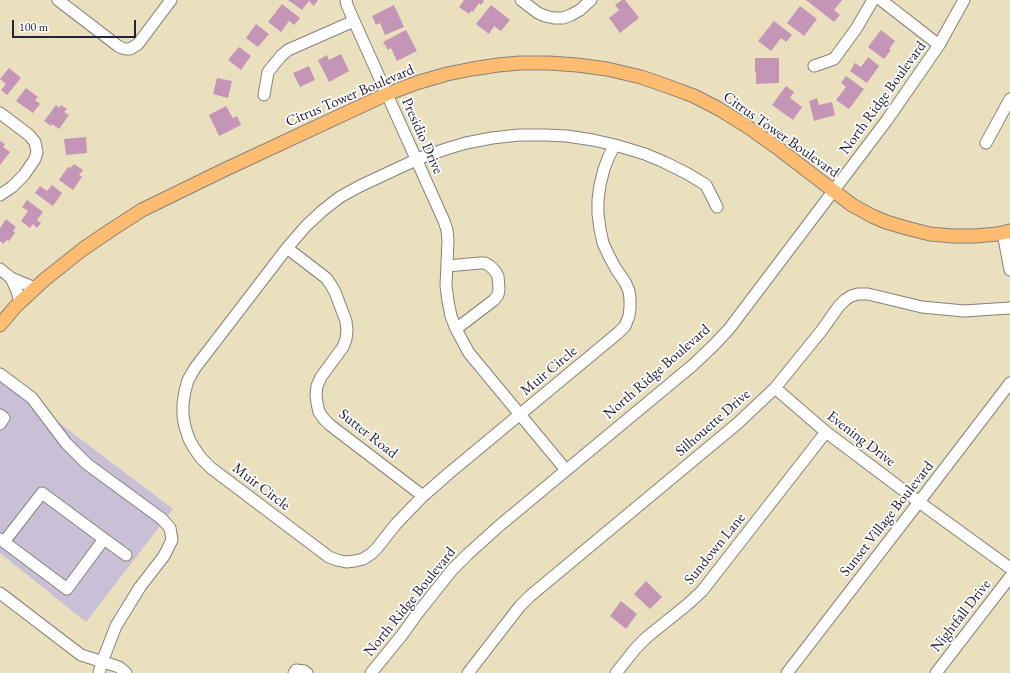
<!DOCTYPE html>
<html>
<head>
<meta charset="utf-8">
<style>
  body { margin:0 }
  #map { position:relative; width:1010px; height:673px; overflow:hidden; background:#eae0be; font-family:"EB Garamond",serif }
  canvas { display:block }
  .scale { position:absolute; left:12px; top:20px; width:124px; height:18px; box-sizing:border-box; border:2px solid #22223b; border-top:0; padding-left:5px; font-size:12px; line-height:14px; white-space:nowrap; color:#22223b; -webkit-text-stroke:3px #fff; paint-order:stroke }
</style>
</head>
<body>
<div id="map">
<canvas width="1010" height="673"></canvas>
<div class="scale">100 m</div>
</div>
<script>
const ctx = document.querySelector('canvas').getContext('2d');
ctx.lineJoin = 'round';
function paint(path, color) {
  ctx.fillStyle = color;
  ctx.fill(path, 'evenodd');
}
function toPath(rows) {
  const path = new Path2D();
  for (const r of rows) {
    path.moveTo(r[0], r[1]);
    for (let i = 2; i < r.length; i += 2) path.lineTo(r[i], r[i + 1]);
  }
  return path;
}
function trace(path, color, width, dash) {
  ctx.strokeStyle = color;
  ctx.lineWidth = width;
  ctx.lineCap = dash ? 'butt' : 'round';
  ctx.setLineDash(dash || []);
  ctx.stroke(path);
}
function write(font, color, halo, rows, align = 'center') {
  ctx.font = font + ' "EB Garamond",serif';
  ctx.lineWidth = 3.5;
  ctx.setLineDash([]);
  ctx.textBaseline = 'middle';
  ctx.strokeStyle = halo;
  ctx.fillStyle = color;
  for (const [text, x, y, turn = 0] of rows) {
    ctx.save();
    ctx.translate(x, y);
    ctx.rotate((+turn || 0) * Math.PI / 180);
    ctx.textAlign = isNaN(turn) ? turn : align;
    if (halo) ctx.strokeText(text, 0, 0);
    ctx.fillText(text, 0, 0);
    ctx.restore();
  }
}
paint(toPath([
  [0,378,173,509,86,622,0,553]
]), '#c9bfd7');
paint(toPath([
  [288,0,318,0,314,6,309,1,302,10],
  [464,0,483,0,484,1,481,5,479,3,473,12,471,11,469,14,459,7],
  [622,0,625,0,639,18,620,33,609,18,619,10,615,5],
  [806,0,842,0,834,10,840,15,834,22],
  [282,4,300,18,294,25,289,21,281,32,268,22],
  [394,5,404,27,385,35,380,23,376,25,372,16],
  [491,5,510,20,501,31,494,26,489,34,476,24],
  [800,6,817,19,804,36,787,23],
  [774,21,792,35,786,42,781,38,771,51,758,41],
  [256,24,269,34,258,47,246,38],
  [406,30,417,51,397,61,391,48,388,50,383,42],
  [881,30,895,41,889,49,891,50,884,59,868,47],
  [239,47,251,56,241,70,228,60],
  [341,54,349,71,329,82,318,60,327,55,329,60],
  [868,57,879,66,867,83,850,71,855,63,861,67],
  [755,58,779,58,779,83,756,84,756,72,755,72],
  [309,66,315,80,300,87,293,73],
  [9,68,21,78,7,95,1,90,6,84,0,79],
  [846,76,864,89,849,109,836,100,846,87,841,83],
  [217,78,232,81,228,98,213,94],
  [786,86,794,92,790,98,802,107,793,120,772,105],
  [26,88,38,97,35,100,40,104,33,113,16,101],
  [817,98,819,105,832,102,835,115,814,121,809,101],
  [56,105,59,108,61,105,67,109,64,112,69,115,59,129,52,124,51,126,44,121],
  [226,106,233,118,237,116,241,125,219,136,209,115],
  [86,137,87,153,66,155,64,139],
  [0,141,5,144,3,147,10,152,0,165],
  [74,164,83,170,79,175,82,177,73,190,59,180,68,167,70,168],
  [52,185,62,193,53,206,35,193,40,186,47,191],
  [27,200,43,212,37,220,41,223,37,228,33,224,30,228,21,221,28,211,22,207],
  [6,219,16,227,13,231,15,233,9,241,7,240,3,244,0,241,0,228],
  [646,581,662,597,650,609,634,594],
  [621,601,637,614,626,629,610,616]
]), '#c495b6');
const minor = toPath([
  [58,0,118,46,122,48,126,49,130,49,138,44,171,0],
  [346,0,347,5,354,21,444,221,447,230,448,241,446,286,448,301,451,316,456,329,469,353,566,470],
  [521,0,538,13,545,16,554,18,563,18,571,15,580,10,591,0],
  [881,0,939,45],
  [814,66,834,59,856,29,873,0],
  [264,95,268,72,281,56,288,50,354,21],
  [0,113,29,135,35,142,37,152,35,159,24,175,12,187,0,195],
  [986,143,1010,99],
  [615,145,609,156,604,169,600,185,598,200,598,214,600,229,603,243,609,256,616,269,625,282,629,291,630,299,630,308,629,316,625,326,618,333,448,474,423,496,396,524,377,548,371,554,363,559,355,561,346,562,337,560,329,557,211,468,201,458,194,448,189,439,185,427,183,416,183,404,185,391,188,380,195,368,287,248,306,226,322,211,340,197,360,186,420,158,446,149,466,143,492,138,519,135,545,135,567,136,593,140,615,145,645,154,664,162,688,174,706,185,717,207],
  [1003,233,1010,270],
  [287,248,326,278,331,285,335,292,346,321,347,330,346,339,343,347,321,377,317,386,316,395,317,403,319,412,324,419,330,425,423,496],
  [447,266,480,263,485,263,490,266,495,271,498,276,499,289,498,295,494,300,456,329],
  [0,269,11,278],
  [20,303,17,291,11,278,35,288],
  [0,374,32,398,66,443,87,464,162,519,170,528,172,540,164,556,140,587,116,626,102,662,99,673],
  [775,388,826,432,919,502,1010,568],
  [0,415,4,418,0,424],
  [0,539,67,589,104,539,42,493,4,542],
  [104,539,126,555],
  [0,593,81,655,119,667,126,673],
  [294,673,296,670,304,671,307,673],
  [371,673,402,635,417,614,452,570,468,554,499,526,693,365,714,345,729,329,887,120,939,45,964,0],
  [468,673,520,606,530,596,738,423,775,388,822,330,839,306,845,300,851,296,858,294,868,294,922,307,964,311,1010,308],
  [616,673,636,648,647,637,688,604,702,591,826,432],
  [787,673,919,502,1010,383],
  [936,673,1010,577]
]);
const major = toPath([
  [0,325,16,306,44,280,83,249,111,230,142,210,224,170,387,94,416,83,447,74,472,69,498,65,520,63,549,63,577,65,607,69,641,77,667,86,694,96,719,109,748,127,779,149,852,205,872,216,886,222,910,229,930,234,953,236,975,236,997,234,1010,231]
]);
trace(minor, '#86817c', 13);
trace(major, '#86817c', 15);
trace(minor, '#fff', 11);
trace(major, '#fdbc70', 13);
write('15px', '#22223b', '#fff', [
  ["Citrus Tower Boulevard",350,96,-23],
  ["North Ridge Boulevard",883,98,-54],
  ["Citrus Tower Boulevard",781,135,35],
  ["Presidio Drive",422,136,66],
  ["Muir Circle",549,371,-40],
  ["North Ridge Boulevard",657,372,-41],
  ["Silhouette Drive",713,423,-41],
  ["Sutter Road",368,434,38],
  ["Evening Drive",861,439,37],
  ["Muir Circle",261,487,37],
  ["Sunset Village Boulevard",887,519,-52],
  ["Sundown Lane",715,549,-51],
  ["North Ridge Boulevard",410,602,-51],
  ["Nightfall Drive",961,616,-52]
]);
</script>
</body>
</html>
